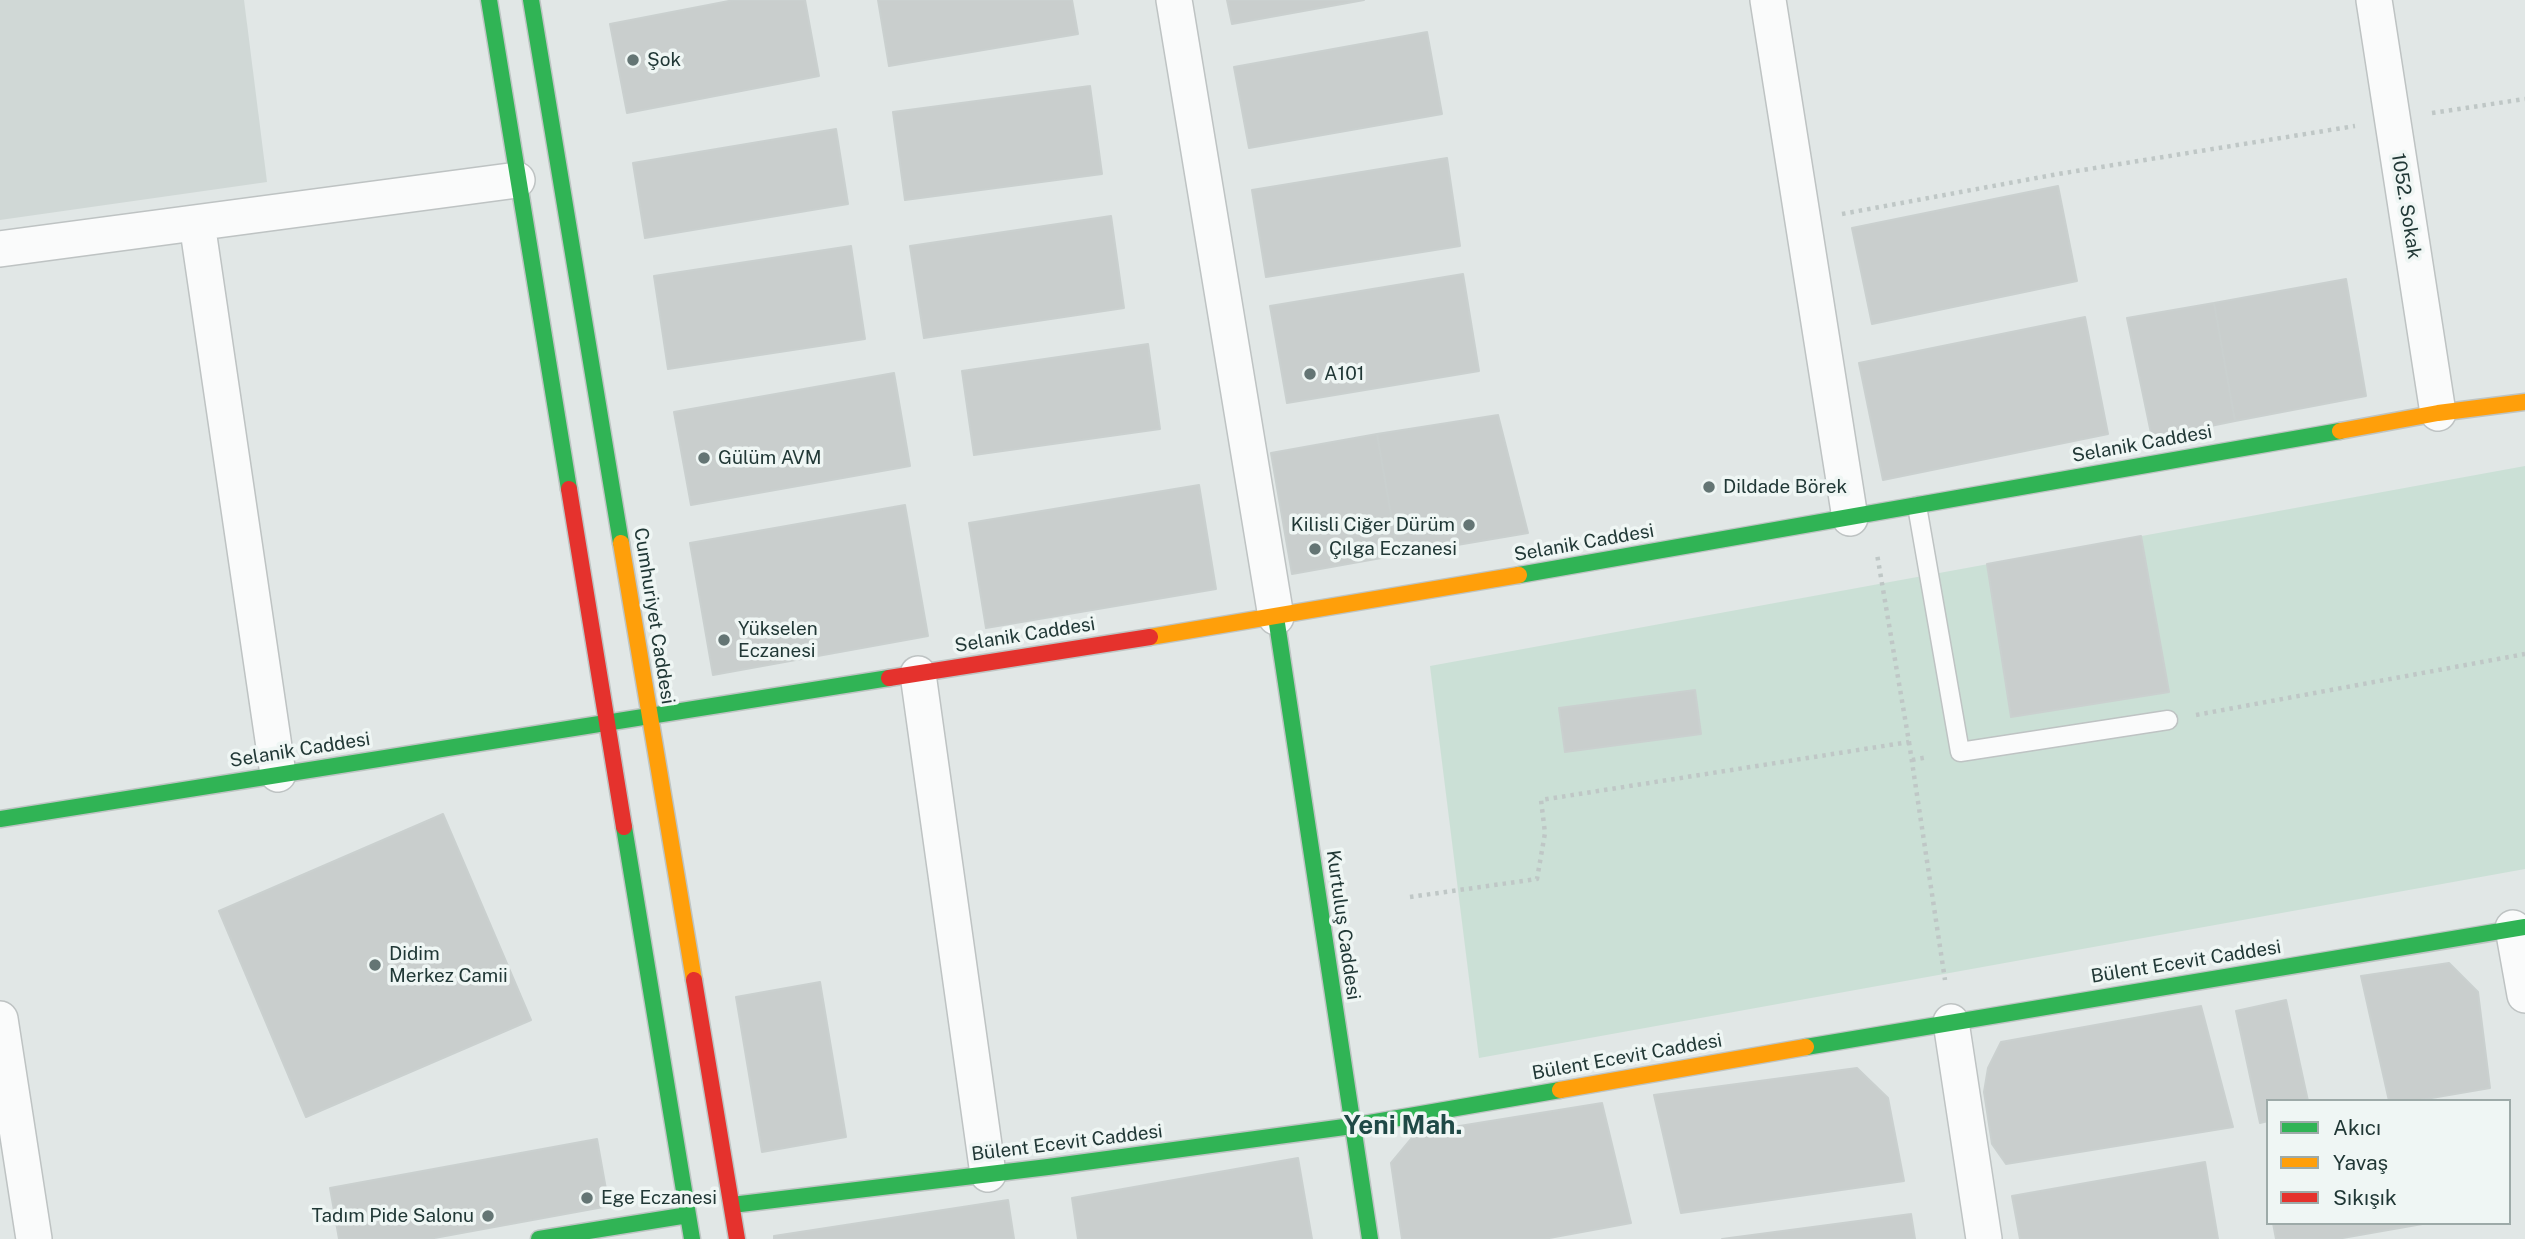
<!DOCTYPE html>
<html>
<head>
<meta charset="utf-8">
<style>
  body { margin:0 }
  #map { position:relative; width:2525px; height:1239px; overflow:hidden; background:#e1e7e6; font-family:"Public Sans",sans-serif }
  canvas { display:block }
  .legend { position:absolute; left:2266px; top:1099px; width:245px; height:126px; box-sizing:border-box; background:#eff6f4; border:2px solid #9daaa8; margin:0; padding:9px 12px; list-style:none; font-size:21px; color:#213836 }
  .legend li { display:flex; align-items:center; gap:14px; height:35px }
  .legend b { width:35px; border:2px solid #9daaa8 }
</style>
</head>
<body>
<div id="map">
<canvas width="2525" height="1239"></canvas>
<ul class="legend">
<li><b style="height:9px;background:#30b455"></b>Akıcı</li>
<li><b style="height:9px;background:#ff9f0a"></b>Yavaş</li>
<li><b style="height:9px;background:#e5322d"></b>Sıkışık</li>
</ul>
</div>
<script>
const ctx = document.querySelector('canvas').getContext('2d');
ctx.lineJoin = 'round';
function paint(path, color) {
  ctx.fillStyle = color;
  ctx.fill(path, 'evenodd');
}
function toPath(rows) {
  const path = new Path2D();
  for (const r of rows) {
    path.moveTo(r[0], r[1]);
    for (let i = 2; i < r.length; i += 2) path.lineTo(r[i], r[i + 1]);
  }
  return path;
}
function trace(path, color, width, dash) {
  ctx.strokeStyle = color;
  ctx.lineWidth = width;
  ctx.lineCap = dash ? 'butt' : 'round';
  ctx.setLineDash(dash || []);
  ctx.stroke(path);
}
function write(font, color, halo, rows, align = 'center') {
  ctx.font = font + ' "Public Sans",sans-serif';
  ctx.lineWidth = 7;
  ctx.setLineDash([]);
  ctx.textBaseline = 'middle';
  ctx.strokeStyle = halo;
  ctx.fillStyle = color;
  for (const [text, x, y, turn = 0] of rows) {
    ctx.save();
    ctx.translate(x, y);
    ctx.rotate((+turn || 0) * Math.PI / 180);
    ctx.textAlign = isNaN(turn) ? turn : align;
    if (halo) ctx.strokeText(text, 0, 0);
    ctx.fillText(text, 0, 0);
    ctx.restore();
  }
}
paint(toPath([
  [0,0,244,0,267,182,0,220]
]), '#d0d8d6');
paint(toPath([
  [2525,466,2525,869,1479,1058,1430,666]
]), '#cbe0d6');
const building = toPath([
  [734,0,805,0,819,76,627,113,610,24,734,0],
  [878,0,1072,0,1078,34,889,66,878,0],
  [1227,0,1364,0,1232,24,1227,0],
  [1427,32,1442,114,1249,148,1234,67,1427,32],
  [1090,86,1102,174,905,200,893,112,1090,86],
  [836,129,848,204,645,238,633,163,836,129],
  [1447,158,1460,246,1266,277,1252,190,1447,158],
  [2058,186,2077,281,1872,324,1852,228,2058,186],
  [1111,216,1124,308,924,338,910,246,1111,216],
  [851,246,865,339,668,369,654,276,851,246],
  [1463,274,1479,371,1287,403,1270,306,1463,274],
  [2346,279,2366,396,2235,421,2214,303,2346,279],
  [2214,303,2235,421,2152,438,2127,318,2214,303],
  [2085,317,2108,434,1883,480,1859,363,2085,317],
  [1148,344,1160,429,974,455,962,371,1148,344],
  [894,373,910,466,691,505,674,412,894,373],
  [1498,415,1528,533,1398,555,1377,434,1498,415],
  [1377,434,1398,555,1292,574,1271,453,1377,434],
  [1199,485,1216,589,986,628,969,523,1199,485],
  [905,505,928,636,713,675,690,543,905,505],
  [2141,536,2169,692,2011,717,1987,564,2141,536],
  [1695,690,1701,734,1565,752,1559,708,1695,690],
  [443,814,531,1020,306,1117,219,911,443,814],
  [2449,963,2478,992,2490,1088,2414,1101,2389,1101,2361,976,2449,963],
  [820,982,846,1137,762,1152,736,997,820,982],
  [2286,1000,2308,1101,2268,1101,2268,1121,2260,1123,2236,1011,2286,1000],
  [2201,1006,2233,1127,2006,1164,1992,1144,1984,1092,1988,1068,2001,1042,2201,1006],
  [1857,1068,1888,1098,1904,1181,1681,1213,1654,1095,1857,1068],
  [1602,1103,1631,1223,1544,1239,1402,1239,1391,1163,1416,1133,1602,1103],
  [597,1139,609,1206,429,1239,339,1239,330,1188,597,1139],
  [1298,1158,1312,1239,1078,1239,1072,1198,1298,1158],
  [2205,1162,2218,1239,2020,1239,2012,1196,2205,1162],
  [1008,1200,1014,1239,774,1239,774,1236,1008,1200],
  [1911,1214,1915,1239,1722,1239,1911,1214],
  [2273,1223,2428,1223,2337,1239,2276,1239,2273,1223]
]);
paint(building, '#c9cecd');
trace(building, '#cad0cf', 2);
const lane = toPath([
  [1917,506,1960,752,2168,720]
]);
const street = toPath([
  [1174,0,1276,617],
  [1768,0,1850,518],
  [2374,0,2438,413],
  [197,223,278,774],
  [0,249,517,180],
  [918,674,988,1174],
  [2513,928,2525,995],
  [0,1019,34,1239],
  [1951,1022,1984,1239]
]);
const fast = toPath([
  [489,0,569,489],
  [531,0,621,543],
  [1519,575,2340,431],
  [1276,617,1370,1239],
  [0,819,889,678],
  [624,827,692,1239],
  [1806,1047,2525,927],
  [732,1205,1048,1167,1352,1126,1560,1090],
  [539,1239,688,1215]
]);
const slow = toPath([
  [2340,431,2438,413,2525,402],
  [621,543,694,980],
  [1150,637,1519,575],
  [1560,1090,1806,1047]
]);
const jam = toPath([
  [569,489,624,827],
  [889,678,1150,637],
  [694,980,737,1239]
]);
trace(lane, '#bec3c3', 21);
trace(street, '#bec3c3', 38);
trace(fast, '#bec4c3', 19);
trace(slow, '#bec4c3', 19);
trace(jam, '#bec4c3', 19);
trace(toPath([
  [2432,113,2525,99],
  [1842,214,2058,174,2355,126],
  [2196,715,2525,654],
  [1909,742,1945,980],
  [1912,760,1928,757],
  [1410,897,1537,879,1545,833,1541,800,1909,742,1877,554]
]), '#bfc7c6', 4.5, [3.5, 5]);
trace(lane, '#fafbfb', 18);
trace(street, '#fafbfb', 35);
trace(fast, '#30b455', 16);
trace(slow, '#ff9f0a', 16);
trace(jam, '#e5322d', 16);
for (const [x, y, r, color] of [
  [633,60,7,"#647574"],
  [1310,374,7,"#647574"],
  [704,458,7,"#647574"],
  [1709,487,7,"#647574"],
  [1469,525,7,"#647574"],
  [1315,549,7,"#647574"],
  [724,640,7,"#647574"],
  [375,965,7,"#647574"],
  [587,1198,7,"#647574"],
  [488,1216,7,"#647574"]
]) {
  const dot = new Path2D();
  dot.arc(x, y, r, 0, 2 * Math.PI);
  ctx.fillStyle = color;
  ctx.fill(dot);
  trace(dot, '#eff6f4', 2.5);
}
write('19px', '#213836', '#eff6f4', [
  ["Şok",647,60],
  ["A101",1324,374],
  ["Gülüm AVM",718,458],
  ["Dildade Börek",1723,487],
  ["Kilisli Ciğer Dürüm",1455,525,"right"],
  ["Çılga Eczanesi",1329,549],
  ["Yükselen",738,629],
  ["Eczanesi",738,651],
  ["Didim",389,954],
  ["Merkez Camii",389,976],
  ["Ege Eczanesi",601,1198],
  ["Tadım Pide Salonu",474,1216,"right"]
], 'left');
write('19px', '#213836', '#eff6f4', [
  ["1052. Sokak",2406,206,81],
  ["Selanik Caddesi",2142,444,-10],
  ["Selanik Caddesi",1584,543,-10],
  ["Cumhuriyet Caddesi",654,616,81],
  ["Selanik Caddesi",1025,635,-9],
  ["Selanik Caddesi",300,750,-9],
  ["Kurtuluş Caddesi",1343,925,82],
  ["Bülent Ecevit Caddesi",2186,962,-9],
  ["Bülent Ecevit Caddesi",1627,1057,-10],
  ["Bülent Ecevit Caddesi",1067,1143,-7]
]);
write('bold 26px', '#1f4946', '#eff6f4', [
  ["Yeni Mah.",1403,1126]
]);
</script>
</body>
</html>
